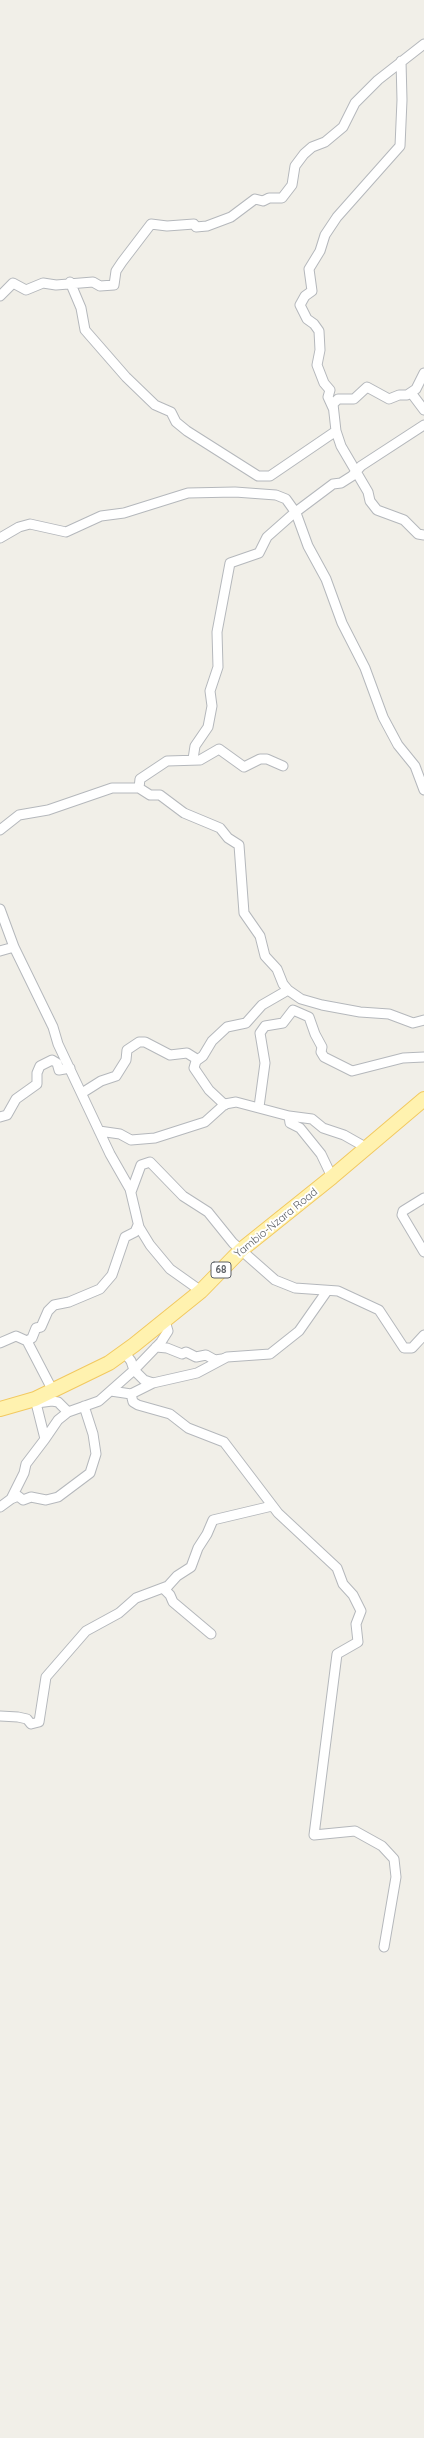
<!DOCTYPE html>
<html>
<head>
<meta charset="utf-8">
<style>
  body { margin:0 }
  canvas { display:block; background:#f1efe8 }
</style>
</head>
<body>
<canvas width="424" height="2438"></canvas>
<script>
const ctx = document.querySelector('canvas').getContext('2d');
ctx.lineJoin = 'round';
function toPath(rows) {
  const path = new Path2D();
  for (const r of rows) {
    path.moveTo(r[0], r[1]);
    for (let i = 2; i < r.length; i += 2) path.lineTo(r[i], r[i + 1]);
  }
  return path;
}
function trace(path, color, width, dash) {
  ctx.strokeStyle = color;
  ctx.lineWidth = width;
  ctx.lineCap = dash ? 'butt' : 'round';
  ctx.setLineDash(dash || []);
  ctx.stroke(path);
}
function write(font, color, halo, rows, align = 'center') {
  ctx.font = font + ' Quicksand,sans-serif';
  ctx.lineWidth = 4;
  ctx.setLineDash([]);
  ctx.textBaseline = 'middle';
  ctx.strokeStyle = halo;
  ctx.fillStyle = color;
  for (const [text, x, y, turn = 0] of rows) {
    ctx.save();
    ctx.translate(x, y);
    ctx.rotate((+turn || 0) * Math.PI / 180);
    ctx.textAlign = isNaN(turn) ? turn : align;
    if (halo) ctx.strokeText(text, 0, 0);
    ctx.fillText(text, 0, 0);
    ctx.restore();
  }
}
const street = toPath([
  [70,282,81,308,85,330,126,377,155,405,171,412,176,422,187,431,258,476,270,476,336,431],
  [0,296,13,283,26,290,43,283,56,285,93,282,100,286,114,285,116,271,122,262,151,224,167,226,194,224,196,227,207,226,231,217,255,199,263,201,269,198,282,198,292,185,295,166,304,154,312,147,325,142,343,127,355,103,378,80,424,44],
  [424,373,416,389,407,395,399,395,389,399,367,387,354,399,338,399,333,404,336,431,341,446,368,492,370,501,377,510,404,520,418,534,424,535],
  [412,394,424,410],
  [333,408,328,397,330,390,324,383,317,365,320,350,319,331,314,324,307,319,300,305,305,296,312,291,309,269,320,251,325,235,337,217,400,146,402,100,401,61],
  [0,538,19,527,30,524,66,532,101,516,124,513,188,493,235,492,276,495,286,499,296,513,308,546,326,579,342,623,365,668,383,717,398,745,415,766,424,790],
  [193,759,195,746,208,727,212,706,210,691,218,667,217,632,230,563,259,553,267,537,293,514,333,484,341,483,352,476,361,466,424,425],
  [139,788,140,779,167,761,200,760,219,749,244,767,260,759,267,759,283,766],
  [0,830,19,815,48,810,112,788,139,788,150,795,160,795,184,813,220,828,228,838,239,845,244,913,260,936,265,956,277,969,283,984,288,990,301,999,322,1005,360,1012,389,1014,413,1023,424,1020],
  [0,909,14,947,53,1027,58,1044,110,1154,130,1189,139,1227,150,1245,170,1269,201,1291],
  [0,951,14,947],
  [196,1061,203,1056,212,1041,227,1027,246,1023,262,1005,288,990],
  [82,1093,101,1081,116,1076,126,1060,127,1050,139,1042,145,1042,170,1055,187,1053,195,1058,196,1061,194,1068,209,1090,225,1105],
  [259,1107,265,1063,260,1033,265,1026,283,1023,293,1010,309,1017,315,1034,322,1047,321,1052,324,1057,352,1071,403,1058,424,1057],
  [289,1116,312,1119,323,1128,344,1135,367,1148],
  [0,1117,7,1115,16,1099,37,1084,37,1073,40,1066,52,1060,57,1063,59,1070,70,1068],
  [99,1131,120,1134,131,1140,155,1138,205,1122,225,1104,236,1102,289,1116,290,1123,300,1128,321,1154,332,1177],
  [131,1192,141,1165,150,1162,183,1196,208,1212,233,1243,275,1280,295,1288,338,1291,379,1310,404,1348,412,1348,424,1335],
  [424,1198,403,1211,402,1215,424,1252],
  [27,1341,53,1391],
  [0,1343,16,1336,27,1341,32,1338,36,1328,41,1327,48,1311,54,1305,69,1302,100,1289,112,1275,125,1237,135,1232,138,1225],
  [156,1347,167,1348,182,1354,186,1352,196,1357,206,1355,215,1360,222,1359],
  [124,1352,131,1361,134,1370,144,1380,153,1383],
  [111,1391,131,1394,153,1383,197,1373,227,1357,270,1354,299,1331,327,1291],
  [131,1394,133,1402,138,1405,170,1414,188,1428,224,1442,278,1513,337,1568,343,1584,353,1595,361,1611,356,1624,358,1642,337,1654,314,1835,355,1831,382,1846,394,1859,396,1877,384,1947],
  [37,1403,52,1401,58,1402,68,1412],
  [45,1439,58,1420,68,1412,99,1401,134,1370,161,1342,168,1331,165,1321],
  [11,1499,18,1496,23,1500,31,1497,46,1500,58,1497,90,1473,96,1454,93,1434,84,1406],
  [0,1507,11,1499,24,1473,26,1464,45,1439,35,1399],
  [163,1588,170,1595,173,1602,211,1634],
  [0,1716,18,1717,27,1719,31,1724,39,1722,46,1677,86,1631,119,1613,136,1598,168,1586,177,1576,191,1567,198,1548,207,1534,213,1520,272,1506]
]);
const primary = toPath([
  [0,1409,35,1399,109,1363,134,1345,201,1291,241,1250,332,1177,424,1099]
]);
trace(street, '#b5b8bc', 11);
trace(primary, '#f2c960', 16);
trace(street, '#fff', 9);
trace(primary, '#fff2af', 14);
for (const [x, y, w] of [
  [221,1270,20]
]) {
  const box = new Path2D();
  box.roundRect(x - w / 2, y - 8, w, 16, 3);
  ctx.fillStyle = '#fff';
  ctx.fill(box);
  trace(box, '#5f6368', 1);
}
write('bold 10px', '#5f6368', null, [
  ["68",221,1270]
]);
write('11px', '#5f6368', '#fff', [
  ["Yambio-Nzara Road",276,1223,-39]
]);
</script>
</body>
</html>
